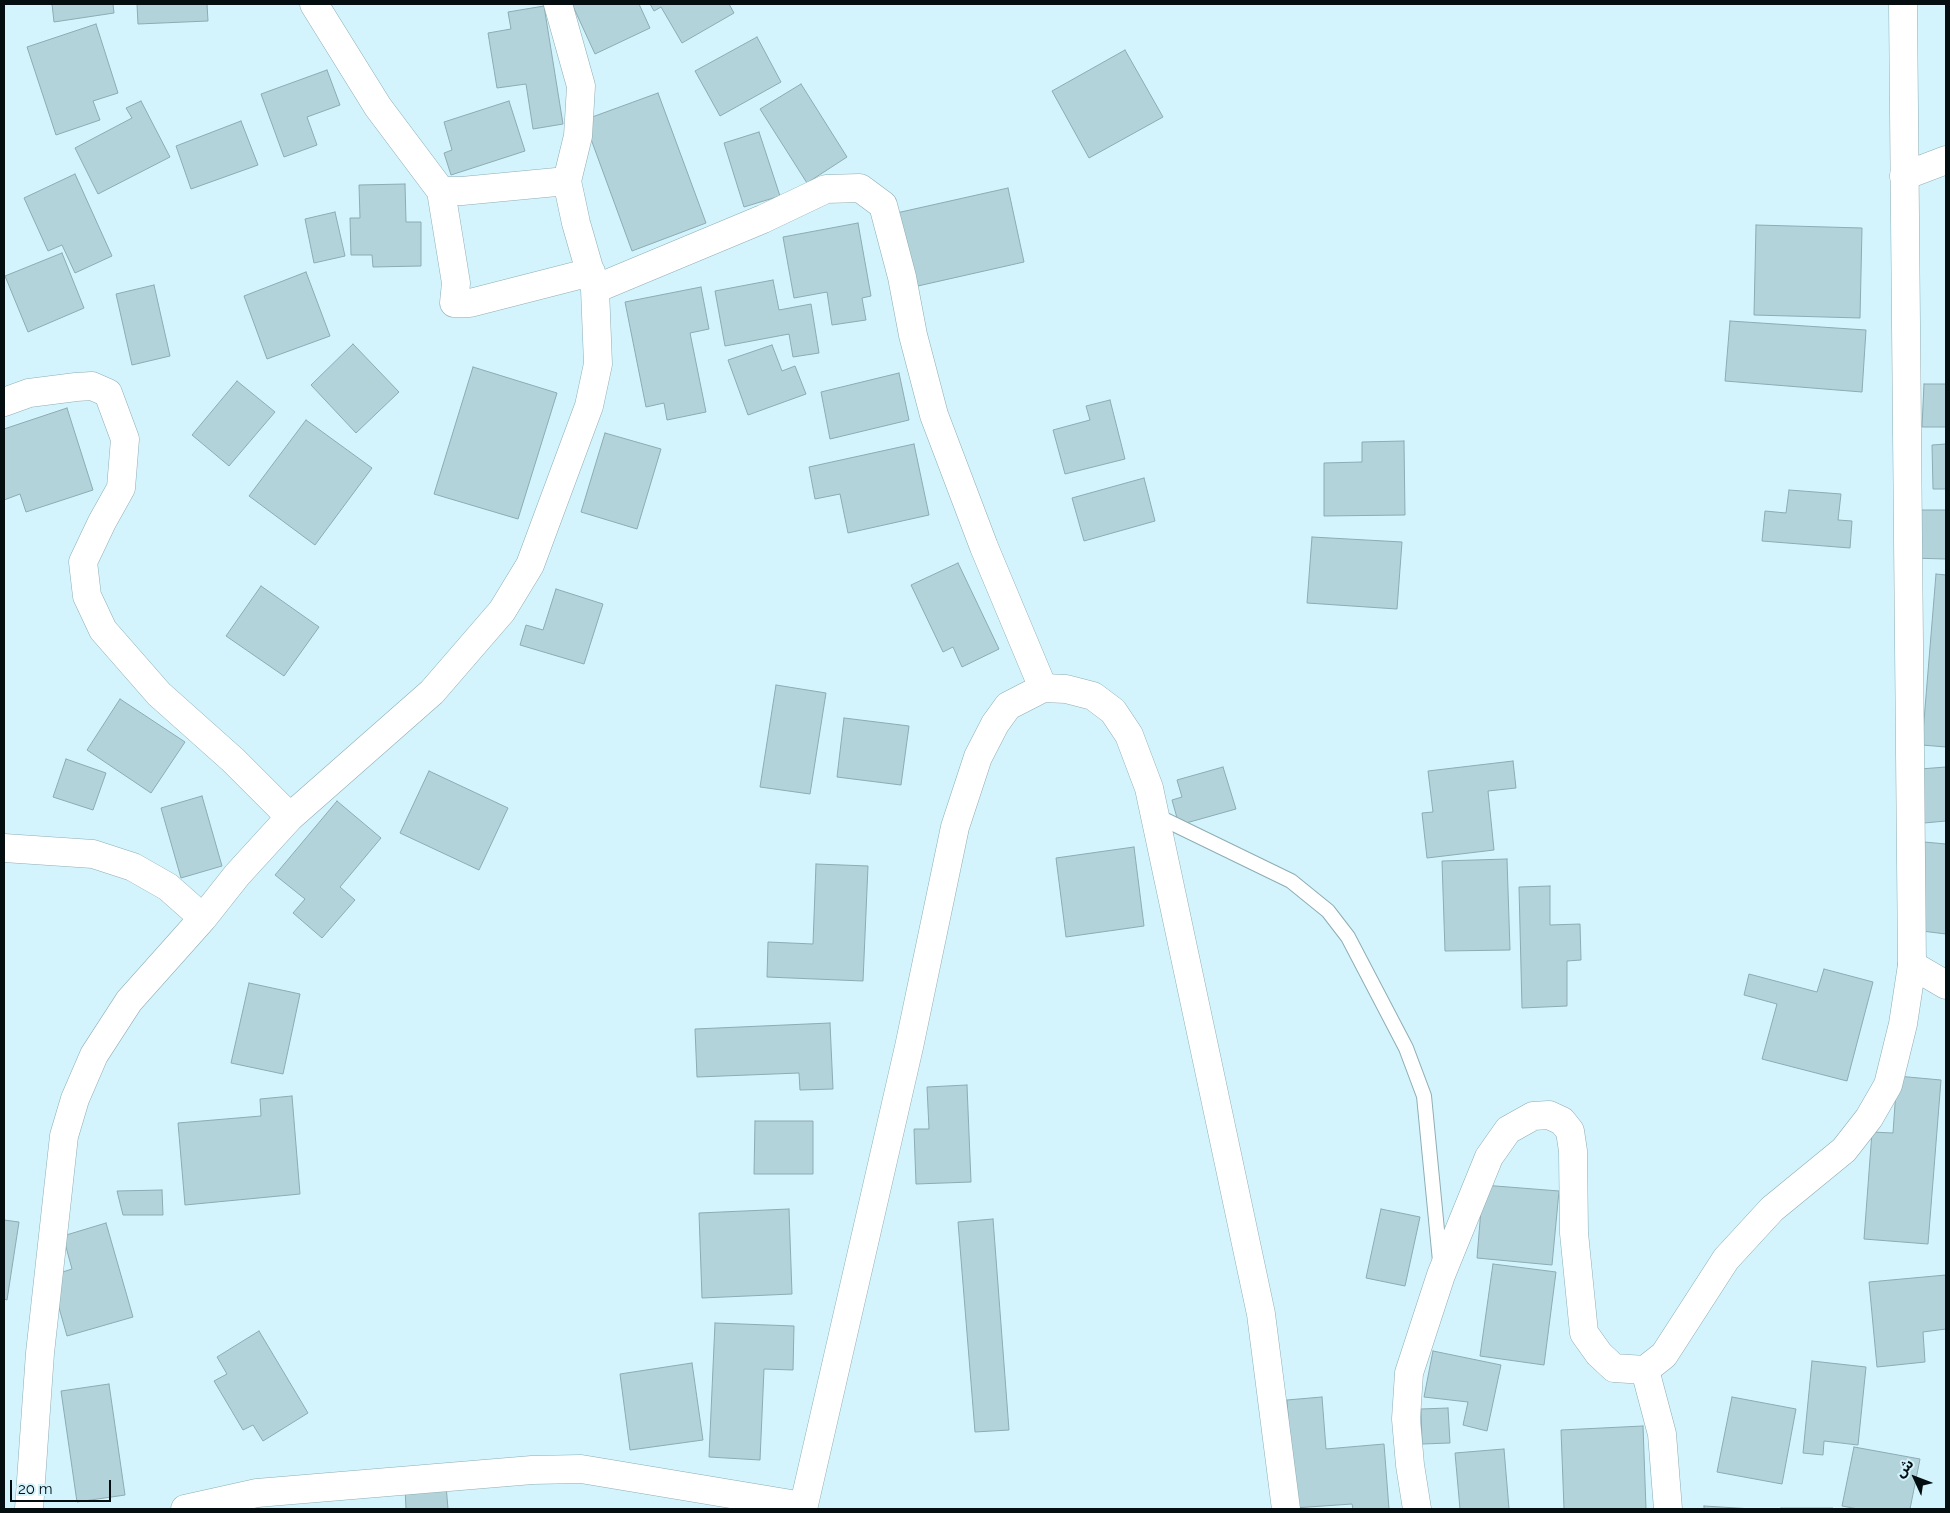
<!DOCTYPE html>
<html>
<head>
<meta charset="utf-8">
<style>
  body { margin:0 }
  #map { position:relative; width:1950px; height:1513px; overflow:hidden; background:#d3f4fc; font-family:Raleway,"Noto Sans Arabic",sans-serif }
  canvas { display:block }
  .frame { position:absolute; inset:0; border:5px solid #040e11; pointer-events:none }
  .north { position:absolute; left:1890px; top:1453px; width:50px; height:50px; -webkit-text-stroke:4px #d3f4fc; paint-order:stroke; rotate:313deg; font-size:14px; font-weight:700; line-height:20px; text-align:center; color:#040e11 }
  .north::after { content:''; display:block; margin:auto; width:18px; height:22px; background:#040e11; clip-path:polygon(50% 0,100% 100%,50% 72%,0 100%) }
  .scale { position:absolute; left:10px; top:1480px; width:101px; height:22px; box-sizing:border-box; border:2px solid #040e11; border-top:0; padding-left:6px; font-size:15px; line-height:18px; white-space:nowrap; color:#040e11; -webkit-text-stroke:4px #d3f4fc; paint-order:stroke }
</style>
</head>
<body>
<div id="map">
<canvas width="1950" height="1513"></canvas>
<div class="frame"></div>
<div class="north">ش</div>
<div class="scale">20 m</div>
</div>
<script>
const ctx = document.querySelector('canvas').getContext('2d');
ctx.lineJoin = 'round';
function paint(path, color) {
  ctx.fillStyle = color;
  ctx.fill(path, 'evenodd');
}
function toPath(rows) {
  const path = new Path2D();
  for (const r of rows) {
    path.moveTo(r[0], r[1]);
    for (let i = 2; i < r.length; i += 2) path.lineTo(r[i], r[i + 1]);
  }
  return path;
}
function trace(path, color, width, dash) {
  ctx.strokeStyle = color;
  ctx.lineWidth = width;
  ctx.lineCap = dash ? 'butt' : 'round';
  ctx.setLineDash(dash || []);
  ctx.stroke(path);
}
const building = toPath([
  [52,4,113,4,114,13,54,22,52,4],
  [137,4,207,4,208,21,138,24,137,4],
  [572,4,639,4,650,28,595,54,572,4],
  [650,4,729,4,734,13,682,43,661,7,654,11,650,4],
  [544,6,563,124,533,129,526,84,497,88,488,33,511,29,508,12,544,6],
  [96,24,118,93,93,101,100,120,56,135,27,47,96,24],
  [757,37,781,82,720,116,695,71,757,37],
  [1125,50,1163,117,1089,158,1052,91,1125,50],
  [327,70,340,105,307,117,317,145,284,157,261,94,327,70],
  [801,84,847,157,807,183,760,109,801,84],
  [658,93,706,223,632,251,584,120,658,93],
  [141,101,170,157,98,194,75,148,132,118,126,108,141,101],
  [509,101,525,151,451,175,444,153,452,150,444,122,509,101],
  [241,121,258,165,191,189,176,146,241,121],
  [759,132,780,196,744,207,724,143,759,132],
  [75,174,112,256,75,273,62,245,48,251,24,198,75,174],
  [405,184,406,222,421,222,421,266,373,267,372,255,351,255,350,218,360,218,359,185,405,184],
  [1008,188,1024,262,909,288,892,214,1008,188],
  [335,212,345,256,314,263,305,219,335,212],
  [858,223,871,296,862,298,866,320,832,325,827,292,794,298,783,237,858,223],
  [1756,225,1862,228,1860,318,1754,315,1756,225],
  [62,253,84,308,28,332,5,276,62,253],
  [306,272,330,336,267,359,244,296,306,272],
  [773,280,779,310,811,304,819,353,793,357,789,334,725,346,715,291,773,280],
  [154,285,170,356,132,365,116,294,154,285],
  [701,287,709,329,690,333,706,412,667,420,664,403,646,407,625,302,701,287],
  [1730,321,1866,330,1862,392,1725,381,1730,321],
  [353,344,399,392,356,433,311,385,353,344],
  [772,345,782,371,795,366,806,394,748,415,728,360,772,345],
  [473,367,557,393,518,519,434,494,473,367],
  [899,373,909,420,830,439,821,392,899,373],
  [237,381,275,412,229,466,192,435,237,381],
  [1924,384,1946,384,1946,427,1922,427,1924,384],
  [1110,400,1125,459,1065,474,1053,430,1090,420,1086,406,1110,400],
  [67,408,93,490,26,512,20,494,4,500,4,429,67,408],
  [306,420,372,468,315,545,249,496,306,420],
  [605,433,661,449,637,529,581,512,605,433],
  [1404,441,1405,515,1324,516,1324,463,1362,462,1362,442,1404,441],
  [914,444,929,515,848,533,840,494,815,499,809,467,914,444],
  [1946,444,1946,489,1933,489,1932,445,1946,444],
  [1144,478,1155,521,1084,541,1072,498,1144,478],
  [1789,490,1841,494,1838,520,1852,521,1850,548,1762,541,1765,511,1786,513,1789,490],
  [1911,510,1946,510,1946,559,1910,558,1911,510],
  [1312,537,1402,542,1397,609,1307,603,1312,537],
  [958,563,999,649,962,667,953,647,943,652,911,585,958,563],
  [1936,574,1946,575,1946,747,1922,745,1936,574],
  [261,586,319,627,284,676,226,636,261,586],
  [556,589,603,604,584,664,520,645,526,625,543,630,556,589],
  [776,685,826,693,810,794,760,787,776,685],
  [120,699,185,742,151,793,87,750,120,699],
  [844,718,909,726,901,785,837,777,844,718],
  [66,759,106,773,93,810,53,797,66,759],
  [1513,761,1516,788,1488,791,1494,850,1427,858,1422,813,1433,812,1428,771,1513,761],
  [1223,767,1236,809,1179,825,1172,800,1182,797,1177,780,1223,767],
  [1946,767,1946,821,1924,823,1920,769,1946,767],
  [429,771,508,808,479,870,400,833,429,771],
  [202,796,222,866,181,878,161,808,202,796],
  [337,801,381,838,340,887,355,900,322,938,293,913,305,899,275,875,337,801],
  [1924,842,1946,844,1946,934,1914,930,1924,842],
  [1134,847,1144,926,1066,937,1056,858,1134,847],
  [1507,859,1510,950,1445,951,1442,861,1507,859],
  [816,864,868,866,863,981,767,977,768,942,813,944,816,864],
  [1550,886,1550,925,1580,924,1581,960,1567,961,1567,1006,1522,1008,1519,887,1550,886],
  [1824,969,1873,982,1847,1081,1762,1059,1777,1004,1744,995,1749,974,1817,992,1824,969],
  [249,983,300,994,283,1074,231,1063,249,983],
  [830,1023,833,1089,800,1090,799,1073,697,1077,695,1029,830,1023],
  [1897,1076,1941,1080,1928,1244,1864,1239,1872,1132,1893,1133,1897,1076],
  [967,1085,971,1182,916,1184,914,1129,929,1129,927,1087,967,1085],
  [292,1096,300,1194,185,1205,178,1123,261,1116,260,1099,292,1096],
  [755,1121,813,1121,813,1174,754,1174,755,1121],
  [1483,1185,1559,1191,1552,1265,1477,1258,1483,1185],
  [162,1190,163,1215,123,1215,117,1191,162,1190],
  [789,1209,792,1294,702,1298,699,1213,789,1209],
  [1381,1209,1420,1217,1405,1286,1366,1278,1381,1209],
  [993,1219,1009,1430,975,1432,958,1222,993,1219],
  [4,1220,19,1222,7,1300,4,1299,4,1220],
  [106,1223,133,1317,67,1336,50,1276,72,1269,63,1236,106,1223],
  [1493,1264,1556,1272,1544,1365,1480,1356,1493,1264],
  [1946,1275,1946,1329,1923,1332,1925,1362,1877,1367,1869,1282,1946,1275],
  [715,1323,794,1326,793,1370,764,1369,760,1460,709,1457,715,1323],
  [259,1331,308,1413,263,1441,253,1425,243,1430,214,1381,227,1374,217,1357,259,1331],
  [1433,1351,1501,1365,1487,1431,1463,1425,1468,1402,1424,1397,1433,1351],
  [1812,1361,1866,1367,1858,1445,1824,1441,1823,1455,1803,1453,1812,1361],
  [692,1363,703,1440,630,1450,620,1374,692,1363],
  [109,1384,125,1495,77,1502,61,1391,109,1384],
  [1322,1397,1326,1449,1384,1444,1389,1509,1353,1509,1352,1504,1294,1508,1287,1400,1322,1397],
  [1732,1397,1796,1409,1782,1484,1717,1472,1732,1397],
  [1448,1408,1450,1443,1422,1444,1421,1409,1448,1408],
  [1643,1426,1646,1509,1564,1509,1561,1430,1643,1426],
  [1854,1447,1920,1459,1910,1509,1858,1509,1842,1506,1854,1447],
  [1504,1449,1509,1509,1460,1509,1455,1453,1504,1449],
  [446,1485,448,1509,406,1509,405,1488,446,1485],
  [1704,1506,1753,1509,1704,1509,1704,1506],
  [1781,1508,1833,1508,1833,1509,1781,1509,1781,1508]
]);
paint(building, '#b3d3db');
trace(building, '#8cabb3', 1);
const service = toPath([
  [1153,814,1291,881,1328,911,1348,937,1406,1048,1424,1096,1440,1261]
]);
const minor = toPath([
  [314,4,378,107,441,191,462,191,567,181],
  [1904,176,1946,160],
  [441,191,456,283,454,303,470,303,591,272],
  [595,289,763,219,826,189,860,188,883,205,902,277,913,335,934,415,984,547,1043,688],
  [4,402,29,393,76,387,92,386,108,393,125,439,121,488,102,522,83,562,87,596,103,630,159,694,233,760,290,817],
  [4,848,93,854,133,867,168,887,203,918],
  [1912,965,1946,985],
  [1645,1370,1662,1434,1668,1509],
  [29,1509,40,1353,64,1136,75,1099,94,1055,129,1001,203,918,237,875,290,817,432,692,502,611,530,565,589,406,598,364,595,289,576,223,567,181,578,136,581,86,558,4],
  [185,1509,257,1493,532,1470,581,1469,803,1506]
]);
const secondary = toPath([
  [803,1509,909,1047,955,827,978,757,995,724,1008,706,1043,688,1066,689,1093,696,1113,711,1129,735,1149,788,1261,1314,1286,1509],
  [1417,1509,1410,1465,1406,1419,1409,1373,1441,1275,1489,1157,1508,1130,1533,1116,1549,1115,1562,1121,1570,1131,1573,1151,1574,1233,1584,1333,1599,1354,1614,1368,1645,1370,1664,1355,1726,1259,1772,1209,1844,1150,1869,1118,1888,1085,1903,1024,1912,965,1903,4]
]);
trace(service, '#8eadb5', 16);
trace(minor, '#8eadb5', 29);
trace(secondary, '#8eadb5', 29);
trace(service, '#fff', 14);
trace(minor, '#fff', 28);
trace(secondary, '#fff', 28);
</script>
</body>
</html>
